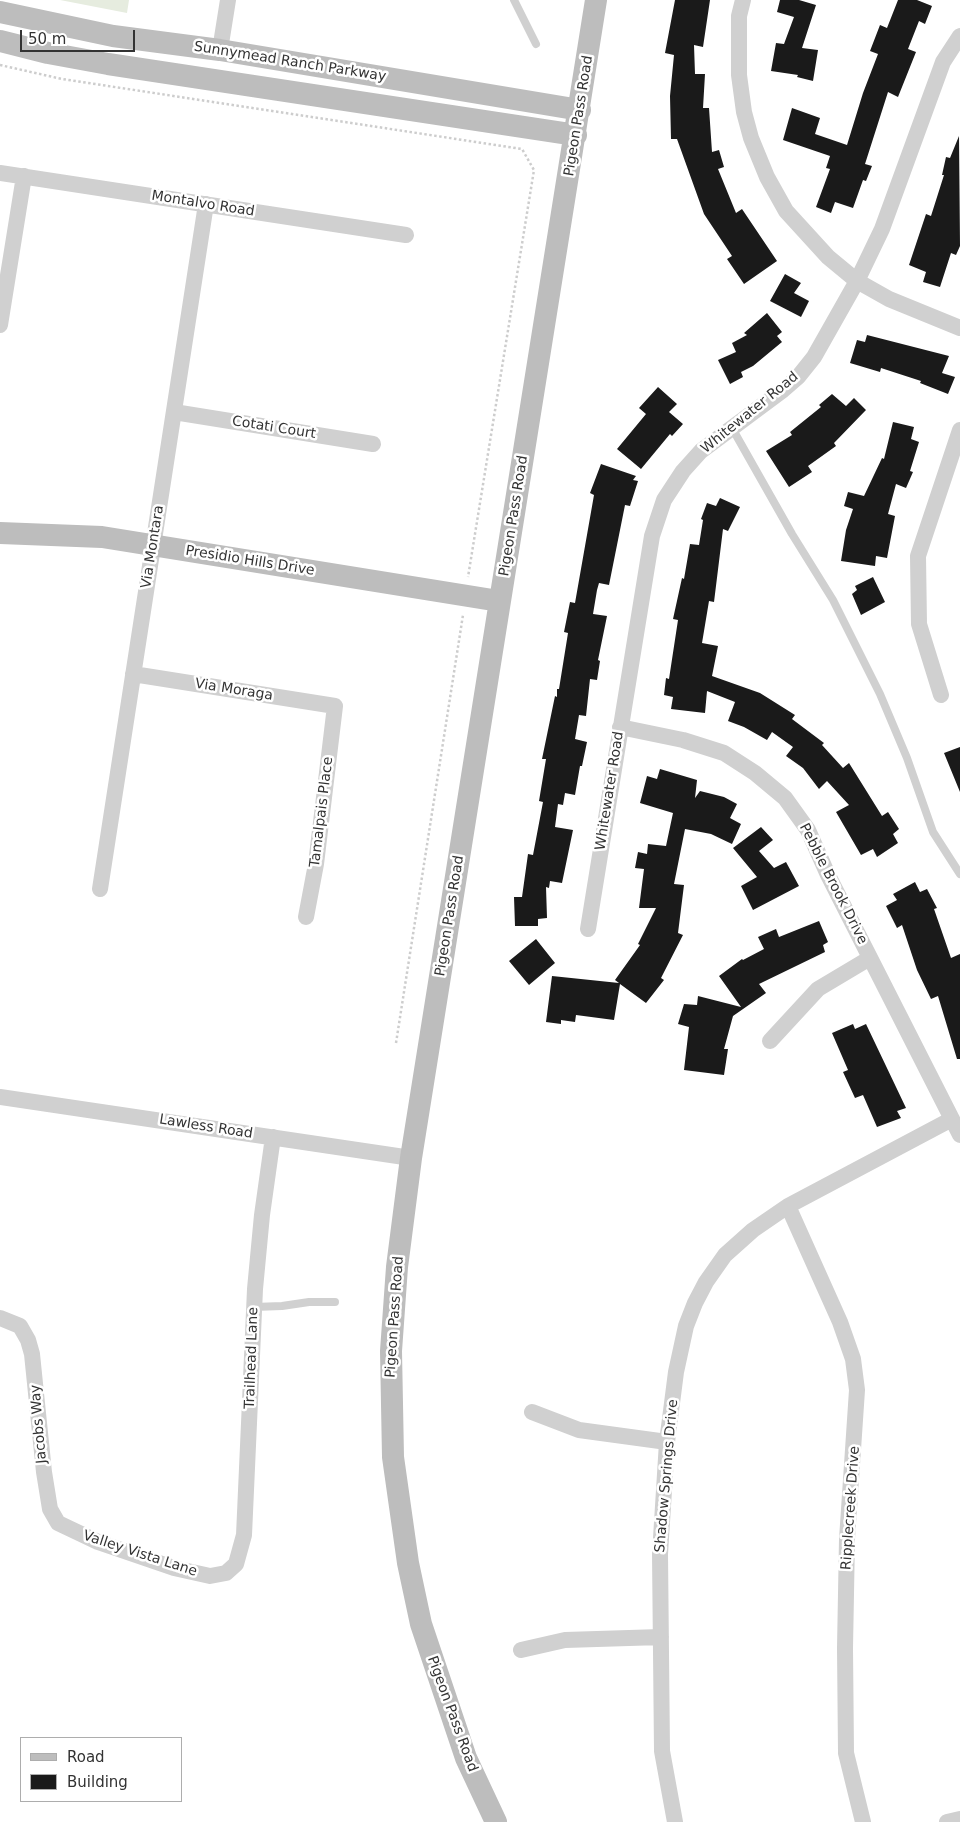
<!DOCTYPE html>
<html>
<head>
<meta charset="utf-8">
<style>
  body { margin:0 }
  #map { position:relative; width:960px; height:1822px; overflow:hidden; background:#fff; font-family:"DejaVu Sans",sans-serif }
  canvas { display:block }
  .legend { position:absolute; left:20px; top:1737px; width:162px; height:65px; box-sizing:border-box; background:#fff; border:1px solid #adadad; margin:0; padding:6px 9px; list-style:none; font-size:15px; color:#333 }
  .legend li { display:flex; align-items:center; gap:10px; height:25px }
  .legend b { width:25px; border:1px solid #adadad }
  .scale { position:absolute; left:20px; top:30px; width:115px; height:22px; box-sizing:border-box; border:2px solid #333; border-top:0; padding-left:6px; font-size:15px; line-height:18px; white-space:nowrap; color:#333; -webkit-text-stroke:4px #fff; paint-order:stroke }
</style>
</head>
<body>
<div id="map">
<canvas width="960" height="1822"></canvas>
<ul class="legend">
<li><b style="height:6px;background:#bdbdbd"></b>Road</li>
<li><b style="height:14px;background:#1a1a1a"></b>Building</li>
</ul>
<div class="scale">50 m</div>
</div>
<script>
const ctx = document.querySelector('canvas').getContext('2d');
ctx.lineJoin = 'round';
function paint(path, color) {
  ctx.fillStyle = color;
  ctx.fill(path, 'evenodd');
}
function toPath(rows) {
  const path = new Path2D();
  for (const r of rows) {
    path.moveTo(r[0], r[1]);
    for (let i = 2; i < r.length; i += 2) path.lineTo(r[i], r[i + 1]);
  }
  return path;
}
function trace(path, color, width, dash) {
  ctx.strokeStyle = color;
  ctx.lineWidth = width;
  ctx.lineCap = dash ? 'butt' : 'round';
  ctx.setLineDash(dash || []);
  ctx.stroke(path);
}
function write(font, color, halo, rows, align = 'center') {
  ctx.font = font + ' "DejaVu Sans",sans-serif';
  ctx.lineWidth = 5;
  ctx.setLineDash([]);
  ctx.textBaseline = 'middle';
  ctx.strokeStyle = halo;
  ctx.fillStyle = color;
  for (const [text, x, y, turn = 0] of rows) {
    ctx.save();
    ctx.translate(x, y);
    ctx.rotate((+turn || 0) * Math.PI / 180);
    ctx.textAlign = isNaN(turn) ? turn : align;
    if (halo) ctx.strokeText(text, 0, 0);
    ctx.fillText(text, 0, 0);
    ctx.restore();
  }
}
paint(toPath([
  [60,0,129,0,127,13]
]), '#e6ecdf');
paint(toPath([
  [675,0,710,0,703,47,694,45,695,74,705,74,703,108,709,108,712,152,719,150,724,167,718,169,736,213,742,209,777,261,744,284,727,259,732,256,704,214,677,139,671,139,670,96,674,55,665,53],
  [780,0,799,0,816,5,802,48,818,50,813,81,797,77,798,75,771,71,776,43,784,44,794,17,777,12],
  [898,0,917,0,932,6,925,24,919,21,908,49,916,52,898,97,888,92,865,164,872,166,866,181,863,180,853,208,835,202,831,213,816,207,830,169,826,168,830,156,783,140,792,108,820,118,815,134,847,145,863,93,878,54,870,51,880,25,887,28],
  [959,136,960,246,956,255,951,253,940,287,923,282,926,272,909,265,926,214,931,216,944,175,942,175,946,157,950,158],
  [785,274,801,283,794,293,809,301,801,317,770,301],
  [767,313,782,332,777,336,782,342,753,366,741,372,743,377,730,384,718,360,736,352,732,343,747,335,744,333],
  [867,335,949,356,942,373,955,377,948,394,920,383,921,381,881,368,880,372,850,363,857,340,865,342],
  [658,387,677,404,669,412,683,424,672,436,670,434,641,469,617,449,646,414,639,408],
  [832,394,846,406,854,398,866,410,834,443,836,446,808,466,812,472,789,487,766,451,792,435,790,432,821,407,819,405],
  [893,422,914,427,911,439,919,442,910,471,913,472,906,488,896,484,888,514,895,516,887,558,876,556,875,566,841,561,846,530,853,509,844,506,848,492,864,496,882,458,884,459],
  [601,464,636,476,633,480,638,481,630,506,625,505,609,585,599,583,597,590,593,614,607,616,598,660,600,661,597,680,590,679,586,716,579,715,575,739,587,742,582,766,580,766,575,795,565,793,563,805,558,804,555,827,573,830,562,883,550,881,549,888,546,887,547,918,538,919,538,926,515,926,514,897,522,897,528,854,533,855,543,802,539,801,546,759,542,759,555,696,557,697,557,689,559,689,568,633,564,632,570,602,575,603,594,495,590,493],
  [720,498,740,507,728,531,723,529,714,602,709,601,702,643,718,646,712,676,760,693,795,715,792,719,824,743,822,745,843,768,849,763,882,816,888,812,899,829,893,834,898,843,877,857,873,849,861,855,836,812,849,805,827,781,819,789,803,768,786,756,793,747,772,732,767,740,744,727,728,721,735,702,707,691,705,713,671,709,673,697,664,695,666,678,669,679,678,620,673,619,682,578,684,579,690,544,699,545,703,520,701,519,707,503,716,506],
  [873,577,885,602,861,615,852,594,857,590,855,586],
  [960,747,960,792,944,753],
  [660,769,697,780,695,798,700,791,724,797,737,804,730,818,741,824,732,844,711,834,685,829,674,884,684,885,678,933,683,935,661,978,664,980,646,1003,620,984,614,1020,576,1015,575,1022,561,1020,561,1024,546,1022,552,976,619,983,615,980,640,945,638,944,656,908,639,908,644,869,635,868,638,852,647,854,648,844,666,846,673,813,640,803,647,776,657,779],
  [761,827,773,840,759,851,774,868,786,862,799,886,753,910,741,886,757,877,733,848],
  [915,882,920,892,927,889,937,908,934,909,951,958,960,954,960,1059,957,1059,938,996,931,999,917,970,902,925,897,928,886,906,897,900,893,894],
  [819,921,828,942,823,945,825,952,759,984,766,993,733,1016,724,1049,728,1049,724,1075,684,1070,689,1027,678,1024,684,1004,697,1005,698,996,741,1007,719,976,742,959,743,960,764,949,758,937,776,929,779,937],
  [536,939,555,963,529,985,509,961],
  [853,1024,855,1029,866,1024,906,1108,897,1111,901,1118,877,1127,863,1095,855,1098,843,1072,848,1070,832,1033]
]), '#1a1a1a');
trace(toPath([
  [0,65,62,79,522,149,534,170,468,577],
  [396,1043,463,615]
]), '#cdcdcd', 2.5, [2.5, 2.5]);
trace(toPath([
  [514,0,536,44],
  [732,428,792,534,833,600,880,694,907,758,933,832,960,874],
  [254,1307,282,1306,309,1302,335,1302]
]), '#d0d0d0', 8);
trace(toPath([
  [743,0,739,16,739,75,744,112,751,138,767,177,786,211,828,257,857,281,889,299,960,328],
  [220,50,228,0],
  [0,173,406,235],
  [0,325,24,176],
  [174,412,373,444],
  [133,674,335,706,316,864,306,917],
  [941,695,919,624,918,556,960,430],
  [620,727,683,740,724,753,755,773,785,798,808,830,828,875,960,1135],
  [100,889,206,204],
  [588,929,652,536,664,500,683,471,701,451,783,390,798,377,814,357,857,281,882,229,943,62,960,36],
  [770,1041,818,989,870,958],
  [0,1097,411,1158],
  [788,1206,840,1322,853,1359,857,1390,847,1539,845,1648,846,1753,863,1822],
  [0,1318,20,1326,28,1340,32,1354,44,1472,50,1509,58,1523,98,1542,174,1568,210,1576,226,1573,236,1564,244,1535,255,1289,262,1215,273,1137],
  [532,1412,579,1430,667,1442],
  [521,1650,565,1640,661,1637],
  [675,1822,662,1751,660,1554,667,1442,676,1372,686,1326,695,1303,706,1282,725,1255,753,1230,788,1206,952,1119],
  [947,1822,960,1819]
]), '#d0d0d0', 16);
trace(toPath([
  [0,12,113,36,220,50,580,110],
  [0,41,48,53,108,64,576,135],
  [0,533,102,537,499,601],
  [496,1822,466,1758,421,1624,408,1563,393,1457,391,1351,397,1267,411,1158,596,0]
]), '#bdbdbd', 22);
write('14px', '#333', '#fff', [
  ["Sunnymead Ranch Parkway",290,62,9],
  ["Pigeon Pass Road",579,116,-81],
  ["Montalvo Road",203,204,9],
  ["Whitewater Road",750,413,-39],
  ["Cotati Court",274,428,9],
  ["Pigeon Pass Road",514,516,-81],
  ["Via Montara",153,547,-81],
  ["Presidio Hills Drive",250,561,9],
  ["Via Moraga",234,690,9],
  ["Whitewater Road",610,791,-81],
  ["Tamalpais Place",322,812,-83],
  ["Pebble Brook Drive",833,884,63],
  ["Pigeon Pass Road",450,916,-81],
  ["Lawless Road",206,1127,9],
  ["Pigeon Pass Road",395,1317,-86],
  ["Trailhead Lane",252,1358,-88],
  ["Jacobs Way",39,1424,-95],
  ["Shadow Springs Drive",667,1476,-85],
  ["Ripplecreek Drive",851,1508,-86],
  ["Valley Vista Lane",140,1554,18],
  ["Pigeon Pass Road",452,1714,70]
]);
</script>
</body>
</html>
